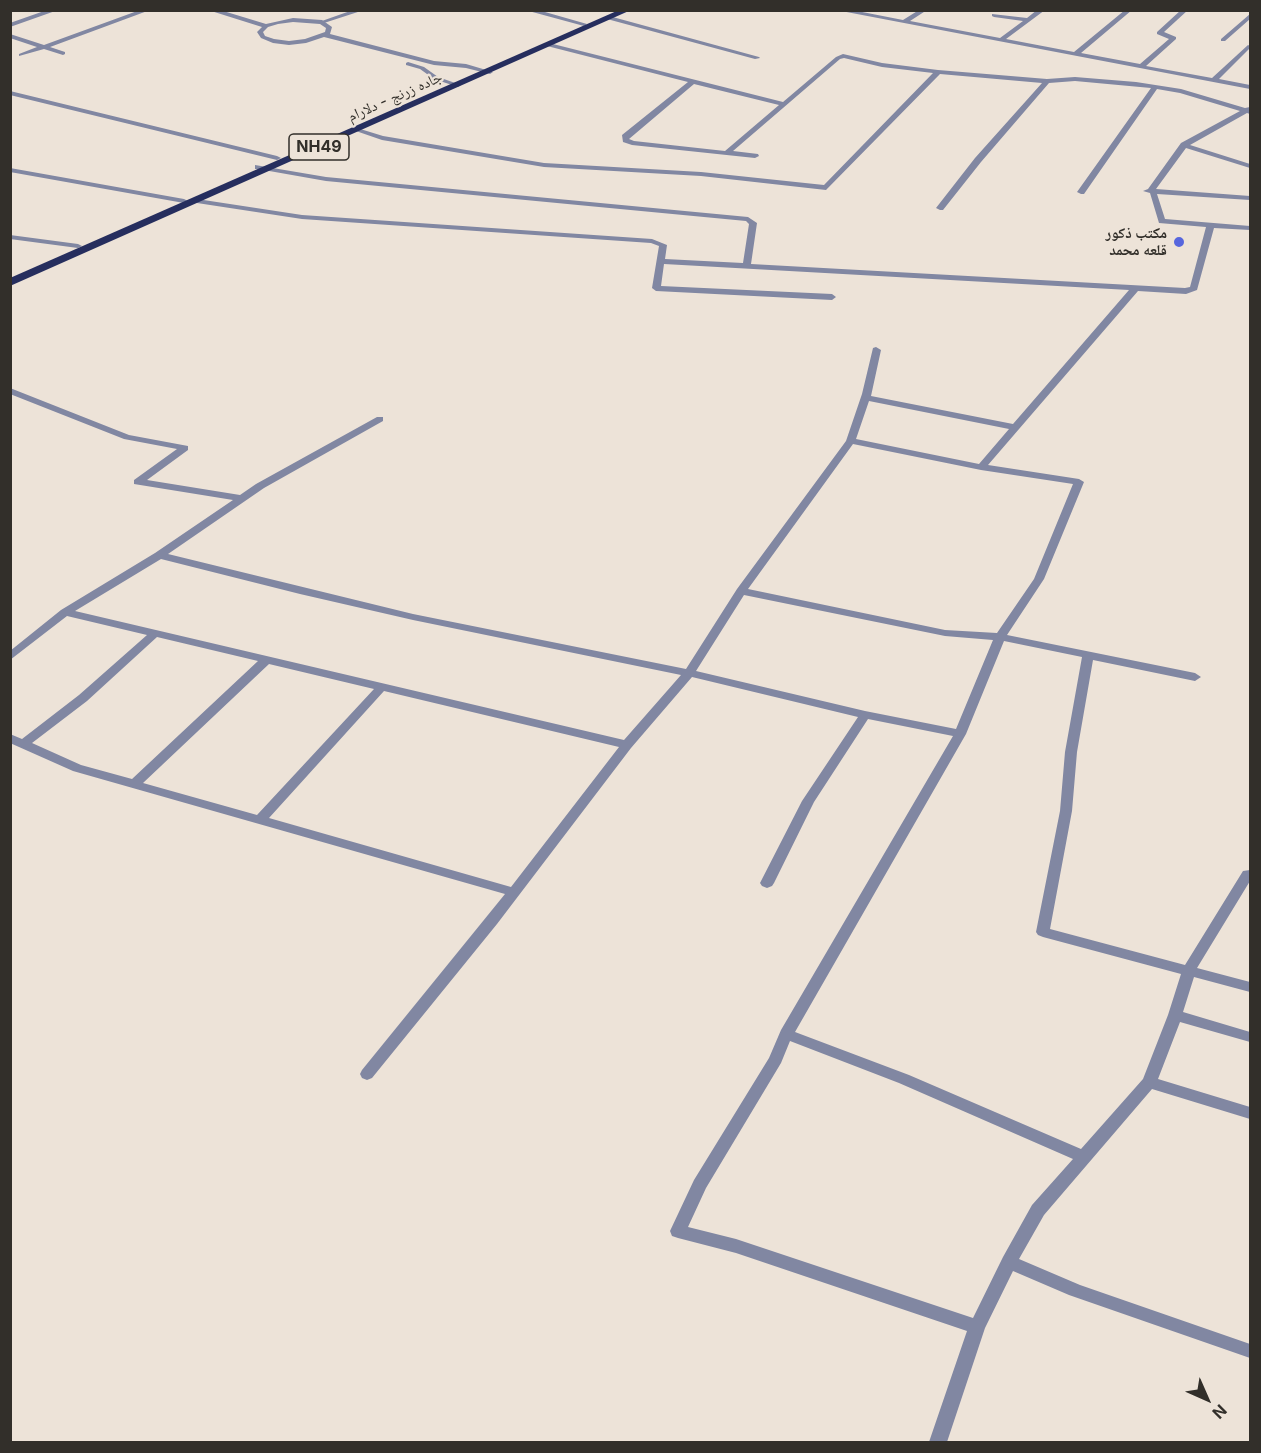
<!DOCTYPE html>
<html>
<head>
<meta charset="utf-8">
<style>
  body { margin:0 }
  #map { position:relative; width:1261px; height:1453px; overflow:hidden; background:#ede3d8; font-family:Inter,sans-serif }
  canvas { display:block }
  .frame { position:absolute; inset:0; border:12px solid #322f2a; pointer-events:none }
  .north { position:absolute; left:1177px; top:1369px; width:60px; height:60px; -webkit-text-stroke:4px #ede3d8; paint-order:stroke; rotate:135deg; font-size:16px; font-weight:700; line-height:24px; text-align:center; color:#322f2a }
  .north::after { content:''; display:block; margin:auto; width:21px; height:27px; background:#322f2a; clip-path:polygon(50% 0,100% 100%,50% 72%,0 100%) }
</style>
</head>
<body>
<div id="map">
<canvas width="1261" height="1453"></canvas>
<div class="frame"></div>
<div class="north">N</div>
</div>
<script>
const ctx = document.querySelector('canvas').getContext('2d');
ctx.lineJoin = 'round';
function toPath(rows) {
  const path = new Path2D();
  for (const r of rows) {
    path.moveTo(r[0], r[1]);
    for (let i = 2; i < r.length; i += 2) path.lineTo(r[i], r[i + 1]);
  }
  return path;
}
function paint(path, color) {
  ctx.fillStyle = color;
  ctx.fill(path, 'evenodd');
}
function trace(path, color, width, dash) {
  ctx.strokeStyle = color;
  ctx.lineWidth = width;
  ctx.lineCap = dash ? 'butt' : 'round';
  ctx.setLineDash(dash || []);
  ctx.stroke(path);
}
function write(font, color, halo, rows, align = 'center') {
  ctx.font = font + ' Inter,"Noto Naskh Arabic",sans-serif';
  ctx.lineWidth = 4.5;
  ctx.setLineDash([]);
  ctx.textBaseline = 'middle';
  ctx.strokeStyle = halo;
  ctx.fillStyle = color;
  for (const [text, x, y, turn = 0] of rows) {
    ctx.save();
    ctx.translate(x, y);
    ctx.rotate((+turn || 0) * Math.PI / 180);
    ctx.textAlign = isNaN(turn) ? turn : align;
    if (halo) ctx.strokeText(text, 0, 0);
    ctx.fillText(text, 0, 0);
    ctx.restore();
  }
}
paint(toPath([
  [47,10,58,10,10,27,10,23,47,10],
  [140,10,150,10,50,47,65,52,65,54,63,55,44,49,19,56,19,54,37,47,10,38,10,34,44,45,140,10],
  [353,10,364,10,324,23,319,22,353,10],
  [525,10,538,10,587,24,584,26,525,10],
  [836,10,852,10,903,20,919,10,927,10,910,21,1000,38,1023,21,994,17,992,16,992,14,1027,18,1037,10,1045,10,1006,39,1074,52,1125,10,1132,10,1081,53,1140,64,1169,39,1157,34,1157,32,1181,10,1188,10,1164,32,1176,37,1176,39,1146,66,1212,78,1248,45,1250,46,1250,48,1219,79,1250,85,1250,89,836,10],
  [1250,14,1250,19,1225,41,1221,41,1221,39,1250,14],
  [609,16,759,57,760,58,755,59,607,19,606,18,609,16],
  [549,43,783,102,836,57,843,54,882,63,938,70,1047,79,1075,77,1136,82,1181,89,1245,108,1250,107,1250,114,1247,113,1190,145,1250,164,1250,168,1186,148,1156,189,1250,196,1250,200,1157,194,1165,219,1250,226,1250,230,1214,228,1197,290,1186,294,1138,291,988,465,1079,479,1084,482,1044,579,1007,635,1195,673,1201,677,1195,681,1093,660,1077,752,1072,811,1050,929,1185,965,1243,871,1250,870,1250,881,1197,968,1250,982,1250,992,1194,977,1183,1012,1250,1032,1250,1042,1180,1022,1158,1079,1250,1107,1250,1119,1152,1089,1044,1215,1019,1259,1080,1285,1250,1344,1250,1358,1069,1295,1013,1271,985,1328,947,1442,929,1442,967,1331,736,1253,678,1238,672,1236,670,1231,694,1180,769,1058,781,1030,953,736,868,719,814,802,774,883,772,886,767,888,762,886,760,883,802,801,858,717,692,677,631,748,497,924,372,1078,367,1080,362,1078,360,1074,362,1070,505,894,73,771,10,743,10,734,22,739,79,695,147,635,67,616,10,660,10,651,61,610,155,553,233,500,134,484,134,480,177,449,124,439,10,394,10,388,129,435,188,446,188,450,147,480,240,495,256,484,377,417,383,417,383,421,264,488,168,554,413,614,686,669,737,589,846,441,862,394,873,348,876,347,881,350,871,396,1013,424,1129,290,664,264,661,286,832,294,836,297,832,300,656,291,652,288,659,246,651,243,302,219,197,203,193,201,197,199,302,215,652,239,667,245,665,259,743,263,749,224,746,221,326,181,258,169,255,169,255,165,326,177,748,217,757,223,751,264,1185,288,1190,287,1206,227,1159,223,1150,193,1143,191,1148,189,1181,143,1240,111,1180,93,1157,89,1084,194,1081,194,1077,192,1151,88,1075,81,1049,83,981,162,943,210,940,210,936,208,975,158,1042,83,940,74,826,190,701,176,544,167,382,140,353,130,357,128,383,136,544,163,701,172,824,185,933,73,882,67,844,58,840,59,733,151,758,154,759,156,755,158,632,145,623,142,622,135,688,82,547,46,546,45,549,43],
  [694,84,779,105,725,151,634,141,629,139,694,84],
  [869,401,1009,429,979,464,856,439,869,401],
  [853,444,981,470,1073,484,1034,579,997,633,945,630,748,589,853,444],
  [161,559,300,594,413,620,681,675,624,740,75,611,161,559],
  [744,595,945,636,993,640,956,729,865,711,696,671,744,595],
  [157,637,258,661,132,779,81,765,32,743,87,701,157,637],
  [1004,641,1082,657,1065,752,1060,811,1036,932,1038,935,1043,937,1181,974,1168,1015,1143,1079,1081,1149,909,1075,795,1032,966,734,1004,641],
  [269,664,374,689,257,815,143,783,269,664],
  [384,691,619,747,511,887,269,818,384,691],
  [790,1041,899,1083,1073,1159,1032,1205,1003,1257,973,1318,736,1239,688,1227,706,1188,781,1063,790,1041],
  [10,91,277,156,281,158,277,160,10,95,10,91],
  [10,168,184,199,188,201,184,203,10,172,10,168],
  [10,235,78,244,82,246,78,248,10,239,10,235]
]), '#8187a2');
paint(toPath([
  [208,10,220,10,266,24,293,18,322,20,332,27,330,34,434,61,466,64,493,72,490,74,466,68,434,65,324,37,306,43,289,45,273,43,261,38,257,32,262,27,208,10],
  [293,22,320,24,326,28,325,32,305,39,289,41,274,39,265,36,263,32,268,27,278,24,293,22],
  [408,62,424,67,438,77,461,85,458,87,434,79,420,69,406,65,406,63,408,62]
]), '#8187a2');
paint(toPath([
  [619,10,631,10,10,286,10,278,619,10]
]), '#262e5e');
for (const [x, y, r, color] of [
  [1179,242,6,"#5766dd"]
]) {
  const dot = new Path2D();
  dot.arc(x, y, r, 0, 2 * Math.PI);
  ctx.fillStyle = color;
  ctx.fill(dot);
  trace(dot, '#ede3d8', 2);
}
write('15px', '#322f2a', '#ede3d8', [
  ["جاده زرنج - دلارام",395,97,-24]
]);
write('bold 15px', '#322f2a', '#ede3d8', [
  ["مکتب ذکور",1167,233],
  ["قلعه محمد",1167,250]
], 'right');
for (const [x, y, w] of [
  [319,147,60]
]) {
  const box = new Path2D();
  box.roundRect(x - w / 2, y - 13, w, 26, 4.5);
  ctx.fillStyle = '#ede3d8';
  ctx.fill(box);
  trace(box, '#322f2a', 1.5);
}
write('bold 16px', '#322f2a', null, [
  ["NH49",319,147]
]);
</script>
</body>
</html>
